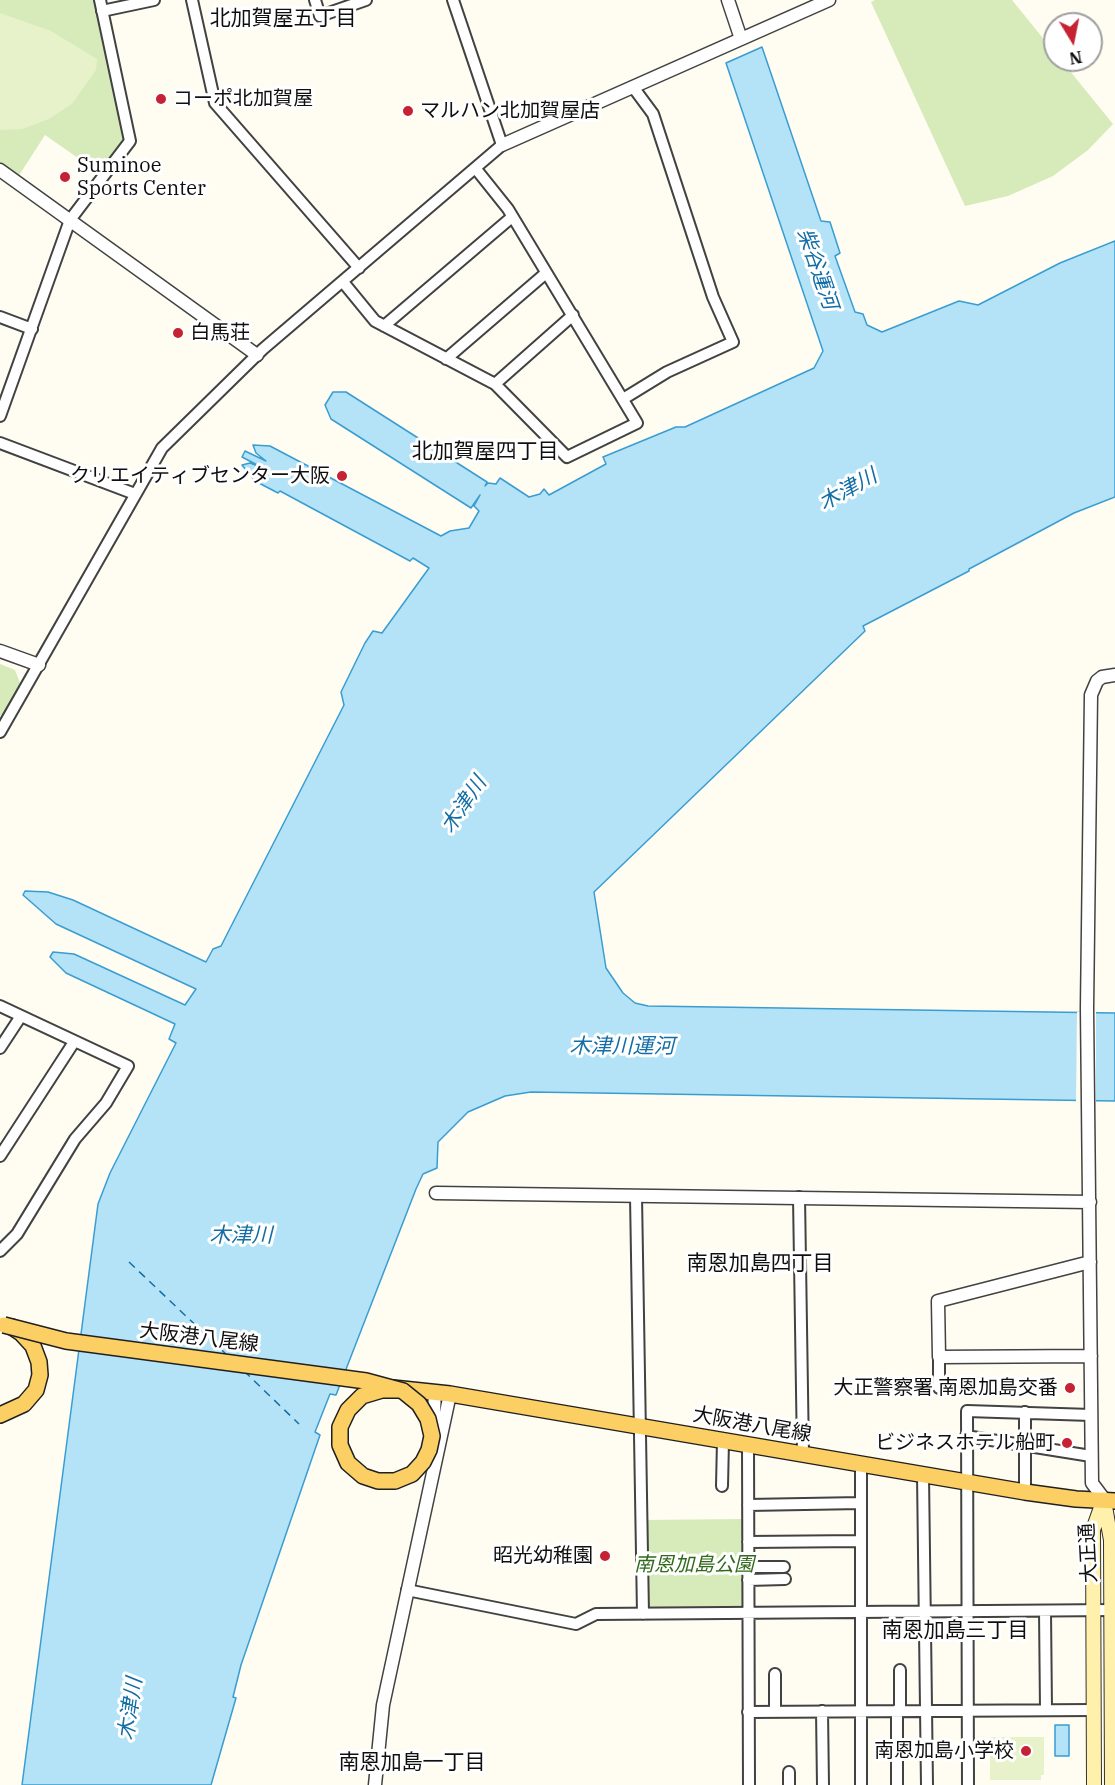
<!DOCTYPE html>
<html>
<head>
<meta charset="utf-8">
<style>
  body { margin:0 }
  #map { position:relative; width:1115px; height:1785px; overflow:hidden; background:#fffcf1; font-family:"IBM Plex Serif",serif }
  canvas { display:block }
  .north { position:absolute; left:1043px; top:12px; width:60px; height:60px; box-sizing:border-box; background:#fff; border:2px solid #9f9f9f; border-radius:50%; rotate:170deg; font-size:16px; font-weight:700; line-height:24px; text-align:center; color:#0f0f0f }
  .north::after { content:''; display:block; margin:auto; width:21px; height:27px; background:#c52233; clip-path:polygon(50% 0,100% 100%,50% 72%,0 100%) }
</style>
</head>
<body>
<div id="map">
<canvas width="1115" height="1785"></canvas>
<div class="north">N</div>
</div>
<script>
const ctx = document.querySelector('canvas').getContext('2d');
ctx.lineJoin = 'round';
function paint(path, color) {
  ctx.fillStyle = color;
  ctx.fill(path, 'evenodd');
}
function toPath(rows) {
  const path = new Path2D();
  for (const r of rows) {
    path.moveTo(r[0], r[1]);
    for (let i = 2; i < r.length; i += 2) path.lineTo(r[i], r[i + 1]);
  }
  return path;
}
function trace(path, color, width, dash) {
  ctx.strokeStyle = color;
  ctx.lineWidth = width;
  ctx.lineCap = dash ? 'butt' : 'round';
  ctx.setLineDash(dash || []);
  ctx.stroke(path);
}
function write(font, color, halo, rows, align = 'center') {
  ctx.font = font + ' "IBM Plex Serif","Noto Sans JP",serif';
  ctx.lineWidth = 6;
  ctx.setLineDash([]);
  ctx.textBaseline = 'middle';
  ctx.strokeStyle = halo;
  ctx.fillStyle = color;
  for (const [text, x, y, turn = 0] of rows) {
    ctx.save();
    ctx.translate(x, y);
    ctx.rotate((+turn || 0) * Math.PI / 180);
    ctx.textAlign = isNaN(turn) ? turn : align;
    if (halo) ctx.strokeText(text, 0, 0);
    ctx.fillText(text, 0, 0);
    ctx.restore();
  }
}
paint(toPath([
  [0,0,95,0,127,141,101,174,45,135,18,177,0,164],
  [875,0,1012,0,1055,53,1055,60,1061,60,1113,124,1088,150,1053,176,1008,196,965,206,871,2],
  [0,664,15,670,20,683,2,716,0,715],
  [744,1519,744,1607,741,1610,646,1610,645,1520]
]), '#d6ebb9');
paint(toPath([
  [0,13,51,31,97,59,96,70,72,104,49,119,22,129,0,130],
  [990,1737,1044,1737,1044,1775,1041,1775,1041,1780,990,1780]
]), '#e7f2cb');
const water = toPath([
  [762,47,821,221,830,222,840,253,835,256,855,312,863,314,867,325,882,332,959,301,978,305,1060,263,1115,241,1115,497,1074,513,969,569,969,571,863,626,865,631,594,892,606,968,623,993,635,1003,648,1006,1115,1013,1115,1101,531,1092,505,1096,468,1112,438,1142,437,1168,423,1174,416,1189,336,1395,330,1394,315,1432,320,1435,241,1665,233,1697,236,1698,211,1785,22,1785,98,1204,110,1173,176,1043,169,1039,175,1024,66,973,50,957,53,952,74,954,185,1005,196,989,56,924,23,895,25,891,48,892,73,900,206,962,213,949,221,946,344,705,341,692,365,643,373,631,382,633,429,568,413,558,410,561,280,491,278,493,255,481,242,465,250,463,263,468,242,457,245,451,266,461,256,453,253,445,270,446,441,536,450,531,469,528,479,511,474,506,480,495,471,508,331,419,325,405,333,392,346,392,487,482,485,486,488,483,496,484,500,478,529,497,540,494,544,489,549,495,606,464,603,457,676,427,685,427,814,368,823,351,726,63,762,47],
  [1055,1725,1069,1725,1069,1756,1055,1756,1055,1725]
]);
paint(water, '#b4e3f8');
trace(water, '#399dd2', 1.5);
paint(toPath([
  [1096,1010,1096,1102,1076,1102,1077,1012]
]), '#fffcf1');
trace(toPath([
  [129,1262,227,1355],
  [244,1371,299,1424]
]), '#136ea6', 1.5, [8, 6]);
const minor = toPath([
  [192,0,215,103,359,268],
  [315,0,320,16,366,0],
  [102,11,154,0],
  [476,169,508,209,637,423,567,457,495,384],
  [343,282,375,321,495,384,573,315],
  [0,317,32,329],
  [384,326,512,217],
  [446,359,546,273],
  [623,399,667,372,733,342,713,297,653,114,633,87],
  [0,416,70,220,130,141,100,0],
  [0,443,135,494],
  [0,732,162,448,263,349,502,145,453,0],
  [0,1006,128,1066,106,1103,75,1139,17,1234,0,1251],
  [0,1048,21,1016],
  [0,1156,74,1042],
  [636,1196,643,1614],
  [799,1197,803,1455],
  [939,1357,939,1388],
  [1025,1412,1025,1492],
  [966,1436,1091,1456],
  [748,1446,749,1785],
  [861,1464,861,1785],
  [923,1475,927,1785],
  [722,1486,723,1441],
  [748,1505,861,1503],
  [748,1542,861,1541],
  [748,1567,784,1567],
  [748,1580,785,1579],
  [407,1590,576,1624,596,1614,1115,1610],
  [1045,1611,1046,1710],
  [900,1670,900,1710],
  [775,1674,775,1711],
  [897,1710,897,1785],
  [822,1711,823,1785],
  [748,1712,1094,1710],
  [789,1772,789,1785],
  [968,1785,967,1411,1091,1415]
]);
const tertiary = toPath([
  [728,0,741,39],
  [502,145,829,0],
  [0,170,257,355],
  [0,651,39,665],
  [436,1193,1090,1202],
  [1090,1262,938,1301,939,1357,1091,1356],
  [433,1430,435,1392],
  [1104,1499,1092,1483,1087,1008,1091,695,1097,681,1102,677,1115,675],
  [375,1785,383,1705,450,1394]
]);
const secondary = toPath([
  [1104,1501,1111,1540,1112,1785],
  [1094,1785,1093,1530,1104,1499]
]);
const primary = toPath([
  [393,1388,450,1394,1025,1492,1076,1499,1115,1501],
  [0,1415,24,1404,36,1390,40,1375,39,1362,33,1346,21,1333,12,1327]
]);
trace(minor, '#424242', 14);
trace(tertiary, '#424242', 15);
trace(secondary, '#313131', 16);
trace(primary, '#202020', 18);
trace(minor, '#fff', 10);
trace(tertiary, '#fff', 12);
trace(secondary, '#fff1ac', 14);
trace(primary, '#fccf64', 15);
const primaryBridge = toPath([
  [4,1325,66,1341,366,1381,403,1391,419,1404,428,1419,432,1436,429,1450,423,1462,412,1474,395,1481,378,1481,363,1476,348,1463,340,1445,340,1427,348,1410,362,1396,382,1390,397,1390]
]);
trace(primaryBridge, '#202020', 18, []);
trace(primaryBridge, '#fccf64', 15);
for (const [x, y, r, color] of [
  [161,99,6,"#c52233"],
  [408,111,6,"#c52233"],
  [65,177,6,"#c52233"],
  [178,333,6,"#c52233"],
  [342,476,6,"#c52233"],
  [1070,1388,6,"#c52233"],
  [1067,1443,6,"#c52233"],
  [605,1556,6,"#c52233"],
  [1026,1751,6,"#c52233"]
]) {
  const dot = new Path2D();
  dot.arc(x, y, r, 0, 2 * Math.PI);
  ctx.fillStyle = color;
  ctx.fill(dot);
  trace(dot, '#fff', 2);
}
write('20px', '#0f0f0f', '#fff', [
  ["コーポ北加賀屋",173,99,"left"],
  ["マルハン北加賀屋店",420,111,"left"],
  ["Suminoe",77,166,"left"],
  ["Sports Center",77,189,"left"],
  ["白馬荘",190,333,"left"],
  ["クリエイティブセンター大阪",330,476],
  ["大正警察署 南恩加島交番",1058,1388],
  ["ビジネスホテル船町",1055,1443],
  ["昭光幼稚園",593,1556],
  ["南恩加島小学校",1014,1751]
], 'right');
write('20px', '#0f0f0f', '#fff', [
  ["大阪港八尾線",199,1338,7],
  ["大阪港八尾線",752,1425,10],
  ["大正通",1089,1553,-93]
]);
write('italic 20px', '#316a1c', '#fff', [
  ["南恩加島公園",694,1565]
]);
write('21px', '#0f0f0f', '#fff', [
  ["北加賀屋五丁目",283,19],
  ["北加賀屋四丁目",485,452],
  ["南恩加島四丁目",760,1264],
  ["南恩加島三丁目",955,1631],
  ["南恩加島一丁目",412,1763]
]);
write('italic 21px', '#136ea6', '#fff', [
  ["柴谷運河",817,269,71],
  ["木津川",848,490,-29],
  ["木津川",464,805,-56],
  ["木津川運河",622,1047],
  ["木津川",241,1236],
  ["木津川",131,1709,-82]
]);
</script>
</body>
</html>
